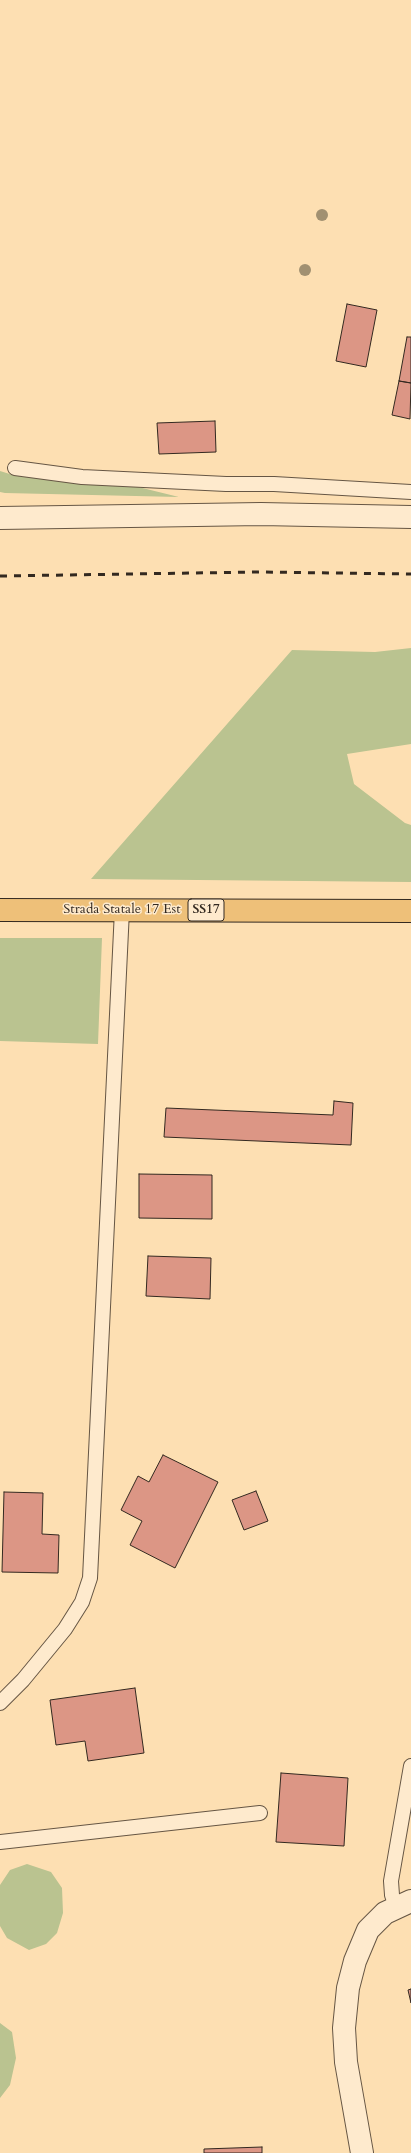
<!DOCTYPE html>
<html>
<head>
<meta charset="utf-8">
<style>
  body { margin:0 }
  canvas { display:block; background:#fddfb2 }
</style>
</head>
<body>
<canvas width="411" height="2153"></canvas>
<script>
const ctx = document.querySelector('canvas').getContext('2d');
ctx.lineJoin = 'round';
function paint(path, color) {
  ctx.fillStyle = color;
  ctx.fill(path, 'evenodd');
}
function toPath(rows) {
  const path = new Path2D();
  for (const r of rows) {
    path.moveTo(r[0], r[1]);
    for (let i = 2; i < r.length; i += 2) path.lineTo(r[i], r[i + 1]);
  }
  return path;
}
function trace(path, color, width, dash) {
  ctx.strokeStyle = color;
  ctx.lineWidth = width;
  ctx.lineCap = dash ? 'butt' : 'round';
  ctx.setLineDash(dash || []);
  ctx.stroke(path);
}
function write(font, color, halo, rows, align = 'center') {
  ctx.font = font + ' Cardo,serif';
  ctx.lineWidth = 3;
  ctx.setLineDash([]);
  ctx.textBaseline = 'middle';
  ctx.strokeStyle = halo;
  ctx.fillStyle = color;
  for (const [text, x, y, turn = 0] of rows) {
    ctx.save();
    ctx.translate(x, y);
    ctx.rotate((+turn || 0) * Math.PI / 180);
    ctx.textAlign = isNaN(turn) ? turn : align;
    if (halo) ctx.strokeText(text, 0, 0);
    ctx.fillText(text, 0, 0);
    ctx.restore();
  }
}
paint(toPath([
  [0,471,13,475,118,482,179,497,5,493,0,492],
  [411,648,411,744,347,754,354,784,405,823,411,825,411,882,91,879,292,650,375,652],
  [0,938,102,938,98,1044,0,1041],
  [27,1864,51,1872,62,1888,63,1913,57,1933,46,1944,29,1950,7,1938,0,1926,0,1885,10,1870],
  [0,2023,12,2032,16,2058,10,2085,0,2098]
]), '#bac390');
const building = toPath([
  [347,304,377,310,366,367,336,361,347,304],
  [407,337,411,337,411,383,399,381,407,337],
  [399,381,411,383,410,419,392,415,399,381],
  [215,421,216,452,159,454,157,423,215,421],
  [334,1101,353,1103,351,1145,164,1137,166,1108,333,1115,334,1101],
  [139,1174,212,1175,212,1219,139,1218,139,1174],
  [148,1256,211,1258,210,1299,146,1296,148,1256],
  [163,1455,218,1482,175,1568,130,1545,142,1521,121,1510,138,1476,149,1482,163,1455],
  [256,1491,268,1521,244,1530,232,1500,256,1491],
  [4,1492,43,1493,42,1534,59,1535,58,1573,2,1572,4,1492],
  [135,1688,144,1753,88,1761,85,1741,56,1745,50,1700,135,1688],
  [281,1773,348,1778,344,1846,276,1842,281,1773],
  [411,1989,411,2003,408,1990,411,1989],
  [262,2147,262,2153,204,2153,204,2149,262,2147]
]);
paint(building, '#dc9685');
trace(building, '#332920', 1);
const service = toPath([
  [15,468,82,477,226,484,274,484,411,492],
  [0,1703,23,1680,65,1629,82,1602,90,1578,122,910],
  [0,1842,260,1813],
  [396,1907,392,1895,391,1881,411,1766]
]);
const minor = toPath([
  [0,518,261,514,411,517],
  [362,2153,346,2062,344,2028,348,1988,355,1961,368,1930,385,1913,411,1901]
]);
const primary = toPath([
  [0,910,411,911]
]);
trace(service, '#665644', 16);
trace(minor, '#665644', 24);
trace(primary, '#332920', 24);
trace(service, '#feeacd', 14);
trace(minor, '#feeacd', 22);
trace(primary, '#eec079', 22);
trace(toPath([
  [0,576,259,572,411,574]
]), '#332920', 3, [7, 7]);
ctx.fillStyle = '#a19071';
for (const [x, y] of [
  [322,215],
  [305,270]
]) {
  ctx.beginPath();
  ctx.arc(x, y, 6, 0, 2 * Math.PI);
  ctx.fill();
}
for (const [x, y, w] of [
  [206,910,36]
]) {
  const box = new Path2D();
  box.roundRect(x - w / 2, y - 11, w, 22, 3);
  ctx.fillStyle = '#feeacd';
  ctx.fill(box);
  trace(box, '#332920', 1);
}
write('bold 13px', '#332920', null, [
  ["SS17",206,910]
]);
write('14px', '#332920', '#feeacd', [
  ["Strada Statale 17 Est",122,910]
]);
</script>
</body>
</html>
